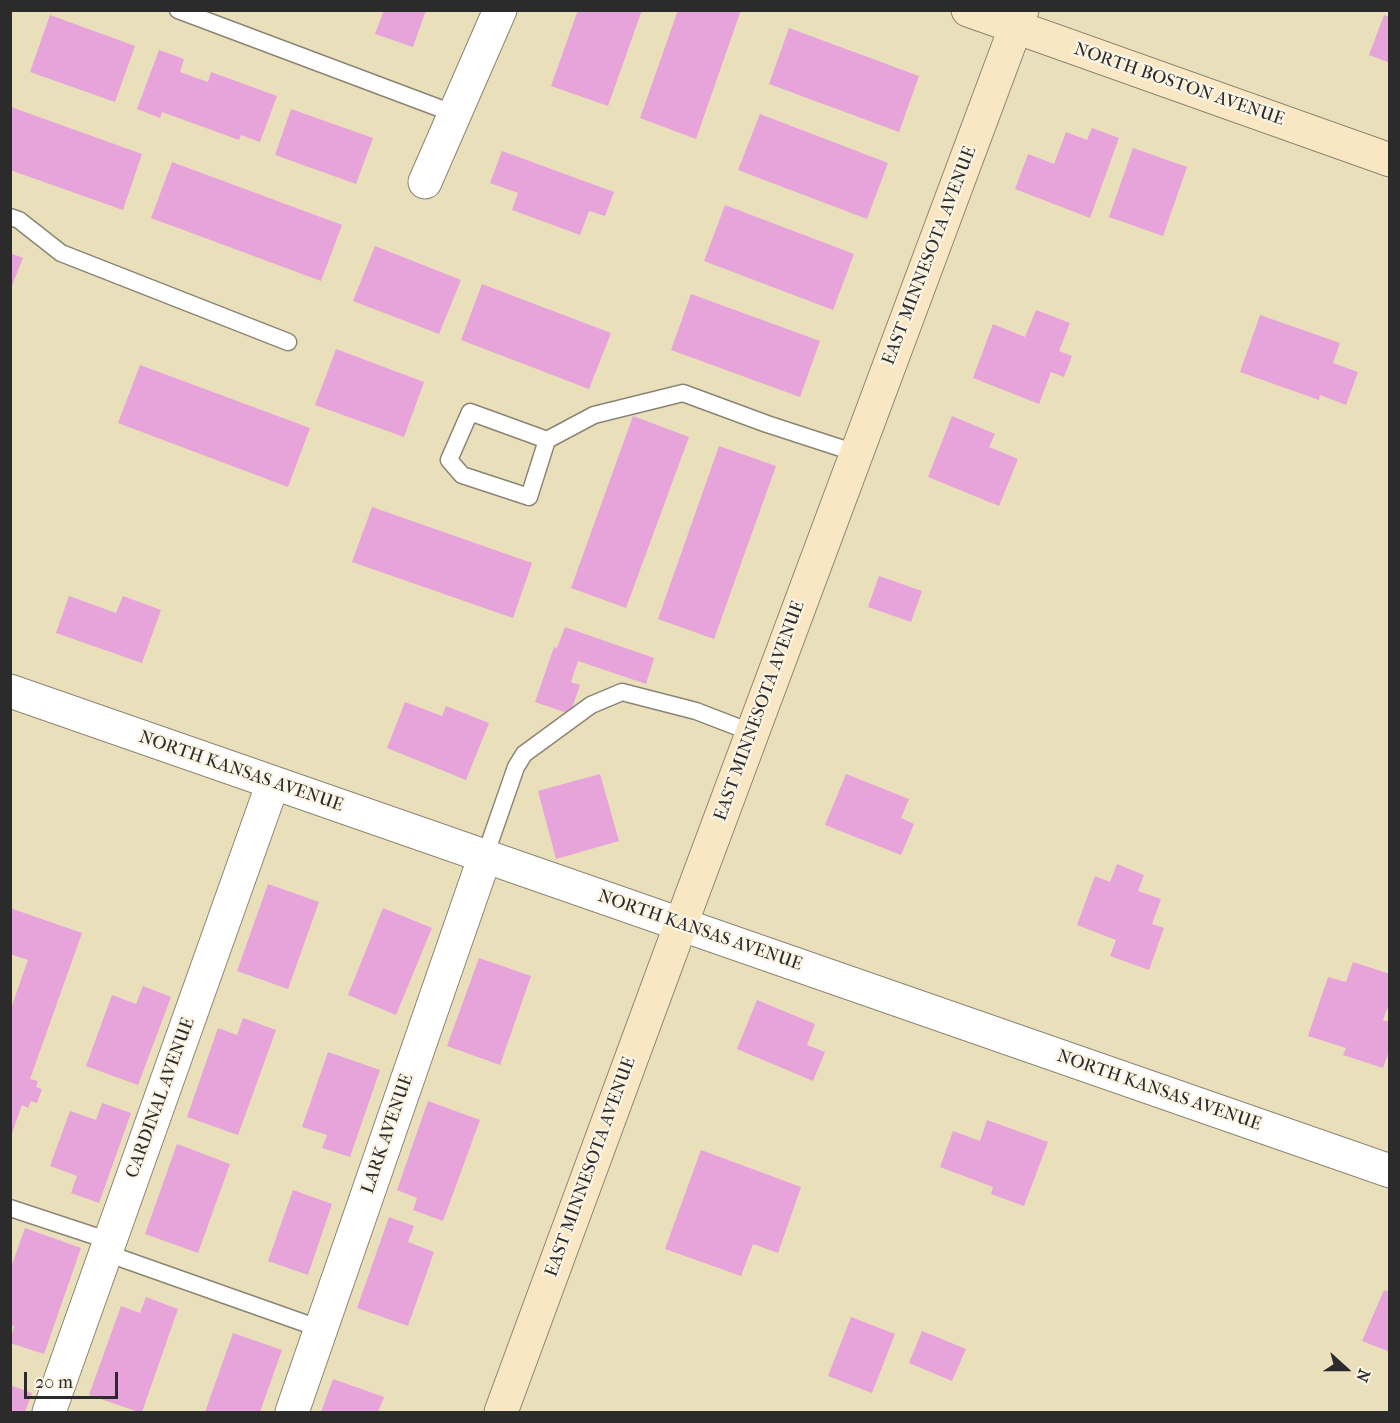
<!DOCTYPE html>
<html>
<head>
<meta charset="utf-8">
<style>
  body { margin:0 }
  #map { position:relative; width:1400px; height:1423px; overflow:hidden; background:#eadfbb; font-family:"IM FELL French Canon",serif }
  canvas { display:block }
  .frame { position:absolute; inset:0; border:12px solid #2b2b2b; pointer-events:none }
  .north { position:absolute; left:1316px; top:1339px; width:60px; height:60px; -webkit-text-stroke:4px #fcf5e5; paint-order:stroke; rotate:111deg; font-size:16px; font-weight:700; line-height:24px; text-align:center; color:#2b2b2b }
  .north::after { content:''; display:block; margin:auto; width:21px; height:27px; background:#2b2b2b; clip-path:polygon(50% 0,100% 100%,50% 72%,0 100%) }
  .scale { position:absolute; left:24px; top:1372px; width:94px; height:27px; box-sizing:border-box; border:3px solid #2b2b2b; border-top:0; padding-left:8px; font-size:18px; line-height:21px; white-space:nowrap; color:#2b2b2b; -webkit-text-stroke:4px #fcf5e5; paint-order:stroke }
</style>
</head>
<body>
<div id="map">
<canvas width="1400" height="1423"></canvas>
<div class="frame"></div>
<div class="north">N</div>
<div class="scale">20 m</div>
</div>
<script>
const ctx = document.querySelector('canvas').getContext('2d');
ctx.lineJoin = 'round';
function paint(path, color) {
  ctx.fillStyle = color;
  ctx.fill(path, 'evenodd');
}
function toPath(rows) {
  const path = new Path2D();
  for (const r of rows) {
    path.moveTo(r[0], r[1]);
    for (let i = 2; i < r.length; i += 2) path.lineTo(r[i], r[i + 1]);
  }
  return path;
}
function trace(path, color, width, dash) {
  ctx.strokeStyle = color;
  ctx.lineWidth = width;
  ctx.lineCap = dash ? 'butt' : 'round';
  ctx.setLineDash(dash || []);
  ctx.stroke(path);
}
function write(font, color, halo, rows, align = 'center') {
  ctx.font = font + ' "IM FELL French Canon",serif';
  ctx.lineWidth = 4.5;
  ctx.setLineDash([]);
  ctx.textBaseline = 'middle';
  ctx.strokeStyle = halo;
  ctx.fillStyle = color;
  for (const [text, x, y, turn = 0] of rows) {
    ctx.save();
    ctx.translate(x, y);
    ctx.rotate((+turn || 0) * Math.PI / 180);
    ctx.textAlign = isNaN(turn) ? turn : align;
    if (halo) ctx.strokeText(text, 0, 0);
    ctx.fillText(text, 0, 0);
    ctx.restore();
  }
}
paint(toPath([
  [384,10,426,10,413,47,375,34],
  [578,10,642,10,608,106,551,86],
  [678,10,741,10,696,139,640,118],
  [50,15,135,46,115,102,30,72],
  [1384,15,1390,17,1390,63,1369,55],
  [789,28,919,76,899,132,769,84],
  [159,50,184,59,180,72,208,82,211,72,277,96,260,142,241,135,239,140,162,112,160,118,137,109],
  [11,107,142,154,123,210,10,170],
  [291,109,373,138,356,184,275,155],
  [760,114,888,163,867,219,738,170],
  [1092,128,1119,138,1090,218,1015,189,1028,154,1054,164,1066,132,1087,140],
  [1133,148,1187,167,1163,236,1109,217],
  [502,151,614,192,605,216,589,211,580,235,512,210,518,193,490,183],
  [172,162,342,225,321,281,151,218],
  [725,205,854,254,833,310,704,261],
  [375,246,461,280,439,334,353,301],
  [10,253,23,258,11,288,10,288],
  [482,284,611,333,589,389,461,340],
  [691,294,820,341,800,397,671,350],
  [1036,310,1070,323,1059,351,1072,356,1064,377,1051,372,1039,404,973,378,993,324,1025,337],
  [1260,315,1340,343,1333,363,1358,372,1346,405,1320,395,1319,400,1240,372],
  [336,349,424,382,404,437,315,405],
  [140,365,310,428,288,487,118,423],
  [633,416,689,437,626,608,571,588],
  [952,416,995,434,989,447,1018,459,999,506,928,477],
  [719,446,776,466,714,639,658,619],
  [372,507,532,563,513,618,352,562],
  [879,576,922,591,911,622,868,607],
  [69,596,116,613,123,596,161,610,142,663,56,633],
  [565,627,654,658,646,684,578,661,571,682,580,685,570,714,535,702,554,647,557,648],
  [405,702,442,716,446,706,489,723,466,780,387,748],
  [600,774,619,841,556,859,538,791],
  [846,774,909,799,901,818,914,824,901,855,825,825],
  [1117,864,1144,875,1138,891,1161,899,1152,924,1164,928,1149,970,1110,956,1116,940,1077,925,1095,876,1110,882],
  [268,884,319,902,288,989,237,971],
  [10,908,82,933,30,1079,38,1081,36,1087,42,1089,37,1103,31,1101,28,1108,22,1105,11,1136,10,1011,28,960,10,954],
  [383,908,432,928,396,1015,348,995],
  [479,958,531,976,500,1065,447,1046],
  [1353,962,1390,974,1390,1001,1383,1020,1390,1022,1390,1048,1383,1068,1343,1055,1346,1048,1308,1036,1328,977,1346,982],
  [143,986,171,997,138,1085,86,1066,112,995,136,1004],
  [757,1000,815,1024,807,1045,825,1052,813,1081,737,1049],
  [243,1018,276,1030,238,1135,187,1117,218,1028,237,1035],
  [328,1052,380,1070,350,1157,322,1148,327,1135,302,1127],
  [428,1101,480,1120,443,1221,413,1210,417,1198,397,1190],
  [102,1103,131,1113,99,1203,71,1193,77,1176,50,1166,70,1111,96,1120],
  [987,1120,1048,1142,1024,1206,991,1194,993,1187,940,1167,953,1131,980,1141],
  [177,1144,230,1164,198,1253,145,1234],
  [701,1150,801,1187,778,1253,753,1244,741,1276,665,1249],
  [293,1190,332,1204,308,1275,268,1261],
  [389,1217,414,1226,408,1242,434,1252,408,1326,357,1308],
  [25,1228,81,1248,44,1354,10,1343,14,1326,10,1324,10,1270],
  [1384,1290,1390,1292,1390,1352,1362,1341],
  [146,1297,178,1309,142,1412,139,1412,89,1395,121,1306,140,1313],
  [851,1317,895,1334,872,1393,828,1376],
  [922,1331,966,1349,952,1381,909,1363],
  [233,1333,282,1350,260,1412,205,1412],
  [333,1379,384,1397,378,1412,321,1412],
  [10,1385,32,1393,25,1412,10,1412]
]), '#e6a4da');
const lane = toPath([
  [178,10,455,114],
  [10,217,19,220,61,253,288,342],
  [547,440,529,497,462,475,449,460,470,412,547,440,594,415,683,393,767,424,856,453],
  [485,856,516,767,524,754,591,705,622,692,696,711,753,733],
  [10,1208,110,1241],
  [106,1253,321,1329]
]);
const street = toPath([
  [425,182,500,10],
  [10,691,1390,1171],
  [49,1412,273,783],
  [292,1412,485,856]
]);
const secondary = toPath([
  [968,10,1390,160],
  [501,1412,681,924,1022,10]
]);
trace(lane, '#8a8573', 19);
trace(street, '#8a8573', 35);
trace(secondary, '#8a8573', 35);
trace(lane, '#fff', 16);
trace(street, '#fff', 33);
trace(secondary, '#f9e7c3', 33);
write('18px', '#2b2b2b', '#fcf5e5', [
  ["NORTH BOSTON AVENUE",1179,85,19],
  ["EAST MINNESOTA AVENUE",930,256,-69],
  ["EAST MINNESOTA AVENUE",760,711,-70],
  ["NORTH KANSAS AVENUE",241,772,19],
  ["NORTH KANSAS AVENUE",700,931,19],
  ["NORTH KANSAS AVENUE",1159,1091,19],
  ["CARDINAL AVENUE",161,1098,-70],
  ["LARK AVENUE",388,1134,-71],
  ["EAST MINNESOTA AVENUE",591,1167,-70]
]);
</script>
</body>
</html>
